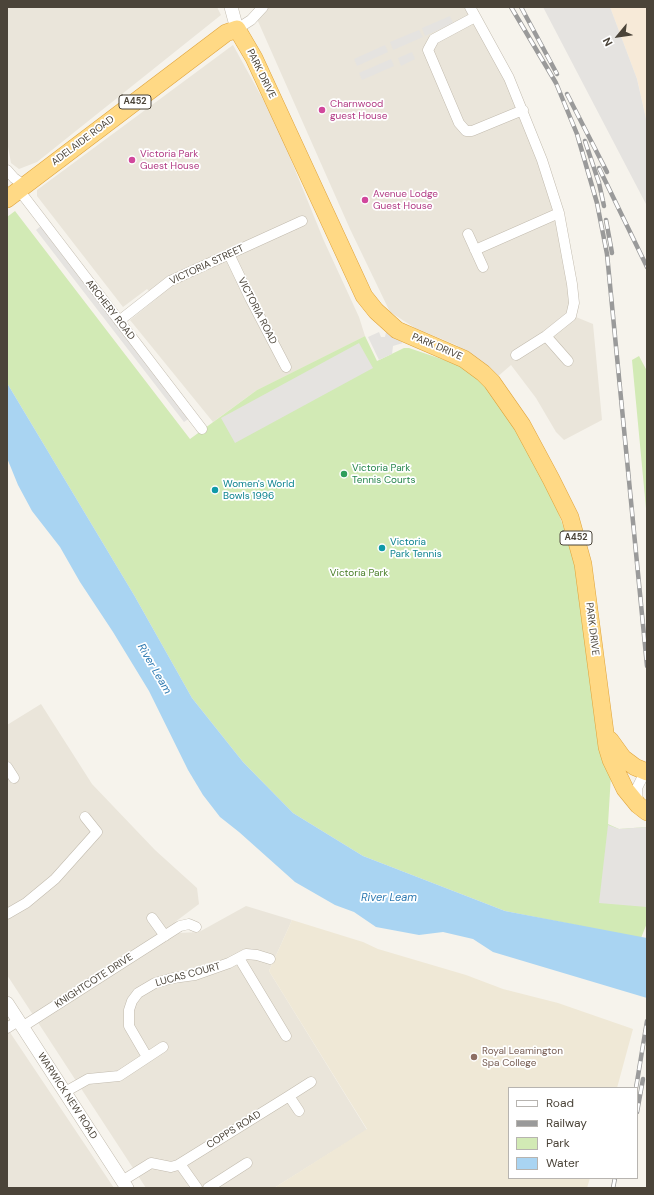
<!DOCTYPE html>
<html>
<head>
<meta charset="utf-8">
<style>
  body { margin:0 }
  #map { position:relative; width:654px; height:1195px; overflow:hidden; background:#f6f3ec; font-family:"DM Sans",sans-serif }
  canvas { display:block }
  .frame { position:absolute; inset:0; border:8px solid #4b4439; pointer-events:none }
  .legend { position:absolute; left:508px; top:1087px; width:130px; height:92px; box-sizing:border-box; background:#fff; border:1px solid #b7b4b0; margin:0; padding:5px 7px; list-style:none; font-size:12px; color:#4b4439 }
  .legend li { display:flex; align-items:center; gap:8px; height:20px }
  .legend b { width:20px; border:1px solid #b7b4b0 }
  .north { position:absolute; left:598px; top:16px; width:40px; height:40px; -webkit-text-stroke:3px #fff; paint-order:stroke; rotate:241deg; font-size:11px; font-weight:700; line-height:16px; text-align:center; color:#4b4439 }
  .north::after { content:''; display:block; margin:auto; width:14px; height:18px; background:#4b4439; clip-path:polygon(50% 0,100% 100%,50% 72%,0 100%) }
</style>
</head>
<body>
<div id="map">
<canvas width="654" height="1195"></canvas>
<div class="frame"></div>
<ul class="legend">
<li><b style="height:5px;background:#fff"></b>Road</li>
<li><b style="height:5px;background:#9a9a9a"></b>Railway</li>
<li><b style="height:11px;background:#d2eab5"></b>Park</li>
<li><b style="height:11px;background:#a9d4f2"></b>Water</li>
</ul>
<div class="north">N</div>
</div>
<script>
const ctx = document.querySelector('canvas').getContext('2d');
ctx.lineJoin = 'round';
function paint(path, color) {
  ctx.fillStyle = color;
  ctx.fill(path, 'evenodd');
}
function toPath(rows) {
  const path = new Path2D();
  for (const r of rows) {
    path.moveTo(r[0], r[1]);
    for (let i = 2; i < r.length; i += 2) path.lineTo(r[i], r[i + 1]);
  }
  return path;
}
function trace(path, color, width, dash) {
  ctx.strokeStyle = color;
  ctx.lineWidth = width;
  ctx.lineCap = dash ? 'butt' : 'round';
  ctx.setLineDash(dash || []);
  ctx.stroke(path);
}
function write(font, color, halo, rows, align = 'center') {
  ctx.font = font + ' "DM Sans",sans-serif';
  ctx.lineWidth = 3.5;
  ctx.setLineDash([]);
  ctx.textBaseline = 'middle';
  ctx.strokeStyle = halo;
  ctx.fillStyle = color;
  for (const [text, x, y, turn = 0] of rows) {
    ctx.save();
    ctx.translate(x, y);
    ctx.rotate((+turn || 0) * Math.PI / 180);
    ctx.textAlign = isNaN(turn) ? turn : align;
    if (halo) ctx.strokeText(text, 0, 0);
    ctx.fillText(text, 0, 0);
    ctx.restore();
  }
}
paint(toPath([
  [7,7,217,7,221,15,37,162,19,169,11,163,7,141],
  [263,7,470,7,495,52,559,213,571,315,593,324,602,420,564,440,556,432,536,398,511,365,496,378,478,360,456,345,415,328,390,312,350,229,257,19],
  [233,45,276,123,324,241,359,317,365,336,257,390,213,422,130,320,156,299,147,289,123,307,37,196,37,190],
  [41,704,92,784,155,850,197,888,199,904,175,922,179,933,199,932,246,906,292,920,269,971,367,1130,274,1188,146,1188,7,975,7,725],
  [7,1028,114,1188,7,1188]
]), '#eae5da');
paint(toPath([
  [610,7,647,7,647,123,637,79]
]), '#f7ead8');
paint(toPath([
  [292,920,363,942,378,949,466,975,503,989,558,1003,633,1029,617,1088,509,1088,509,1178,590,1178,587,1188,274,1188,367,1129,269,971]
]), '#efe8d6');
paint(toPath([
  [15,211,190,439,257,390,365,336,377,361,404,348,409,348,459,365,480,381,490,391,516,430,553,498,571,548,576,570,611,775,608,824,619,829,647,827,647,923,641,938,505,911,363,856,293,813,243,762,192,698,134,595,7,383,7,217],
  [639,356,647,371,647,519,632,360]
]), '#d2eab5');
paint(toPath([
  [543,7,610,7,637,79,647,123,647,206],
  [450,16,453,23,425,36,422,28],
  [419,30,423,37,393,50,390,42],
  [385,45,388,52,357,66,354,59],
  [412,52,415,59,401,66,398,58],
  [391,59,394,66,362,80,359,73],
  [42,225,190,418,184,422,36,230],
  [379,332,381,337,385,337,386,332,403,343,393,346,392,354,379,360,368,337],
  [359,343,373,368,235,443,221,418],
  [608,825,619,829,647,827,647,907,599,903]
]), '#e5e3e0');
paint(toPath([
  [7,383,134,595,192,698,243,762,293,813,363,856,505,911,647,938,647,998,493,952,473,939,443,932,419,935,376,927,354,912,335,905,295,882,239,832,220,817,203,795,188,770,149,691,113,632,80,582,60,547,32,511,18,485,7,458]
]), '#a9d4f2');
const minor = toPath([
  [470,7,509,78,542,160,559,213,572,284,574,303,571,316,546,336,516,355],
  [475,17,434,39,428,50,459,123,466,131,472,131,523,110],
  [237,29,251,20,263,7],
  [7,170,14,178,25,186],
  [19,190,202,429],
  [468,234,483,267],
  [475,250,559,213],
  [229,254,250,298,286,367],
  [119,321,170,281,302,221],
  [546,336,568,361],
  [7,767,14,778],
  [638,803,637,788,642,778,647,774],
  [7,914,26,903,55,879,97,832,85,817],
  [152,918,165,936],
  [239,958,286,1036],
  [22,1027,180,926,189,924,196,927],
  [7,1028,18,1021],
  [147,1057,129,1026,129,1010,132,1001,138,993,155,983,173,978,195,975,229,963,246,954,257,955,270,959],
  [65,1092,88,1079,119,1076,163,1047],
  [299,1111,289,1096,311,1082],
  [180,1164,197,1188],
  [122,1181,151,1163,171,1167,178,1165,289,1096],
  [208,1188,247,1163]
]);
const tertiary = toPath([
  [231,7,237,29],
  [7,1003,127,1188]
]);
const trunk = toPath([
  [7,199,226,33,237,29,254,58,364,296,376,311,397,330,464,359,483,373,492,382,522,425,551,479,570,517,583,564,607,747,611,760,625,789,638,805,647,812],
  [610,740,623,758,635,767,647,772]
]);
trace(minor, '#c2bbae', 11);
trace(tertiary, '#c2bbae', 14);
trace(trunk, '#e0a43c', 18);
trace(minor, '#fff', 10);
trace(tertiary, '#fff', 13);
trace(trunk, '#ffd985', 17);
const rail = toPath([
  [511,7,556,83,577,134,597,203,607,254,647,666],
  [521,7,557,74],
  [567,94,607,172],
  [585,141,599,183,604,206],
  [599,168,647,267],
  [606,220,612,253],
  [636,1088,647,1021],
  [637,1112,643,1079],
  [613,1188,615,1178]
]);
trace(rail, '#9a9a9a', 4.5);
trace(rail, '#fff', 3, [9]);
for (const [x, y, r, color] of [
  [322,110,4,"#d1479c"],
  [132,160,4,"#d1479c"],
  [365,200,4,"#d1479c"],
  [344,474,4,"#2e9e5b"],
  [215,490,4,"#0f9aa8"],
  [382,548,4,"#0f9aa8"],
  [474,1057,4,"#8d6e63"]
]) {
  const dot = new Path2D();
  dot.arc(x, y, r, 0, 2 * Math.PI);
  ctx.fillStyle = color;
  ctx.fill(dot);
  trace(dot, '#fff', 1.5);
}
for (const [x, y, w] of [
  [135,102,32],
  [576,538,32]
]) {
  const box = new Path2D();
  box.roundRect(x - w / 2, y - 7, w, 14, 3);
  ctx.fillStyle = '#fff';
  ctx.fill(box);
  trace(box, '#4b4439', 1);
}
write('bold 9px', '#4b4439', null, [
  ["A452",135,102],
  ["A452",576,538]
]);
write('10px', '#4b4439', '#fff', [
  ["PARK DRIVE",261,74,64],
  ["ADELAIDE ROAD",83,141,-37],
  ["VICTORIA STREET",207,265,-25],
  ["ARCHERY ROAD",110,310,52],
  ["VICTORIA ROAD",257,311,63],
  ["PARK DRIVE",437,347,23],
  ["PARK DRIVE",592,629,83],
  ["LUCAS COURT",188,975,-15],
  ["KNIGHTCOTE DRIVE",94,981,-33],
  ["WARWICK NEW ROAD",67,1096,57],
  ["COPPS ROAD",234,1130,-32]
]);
write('10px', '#b23c85', '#fff', [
  ["Charnwood",330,104],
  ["guest House",330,116],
  ["Victoria Park",140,154],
  ["Guest House",140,166],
  ["Avenue Lodge",373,194],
  ["Guest House",373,206]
], 'left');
write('10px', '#27864d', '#fff', [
  ["Victoria Park",352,468],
  ["Tennis Courts",352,480]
], 'left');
write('10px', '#0d838f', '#fff', [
  ["Women's World",223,484],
  ["Bowls 1996",223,496],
  ["Victoria",390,542],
  ["Park Tennis",390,554]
], 'left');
write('10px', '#4a7f2a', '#fff', [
  ["Victoria Park",359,573]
]);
write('10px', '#785e54', '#fff', [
  ["Royal Leamington",482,1051],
  ["Spa College",482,1063]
], 'left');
write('italic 11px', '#2e7ab2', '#fff', [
  ["River Leam",154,669,60],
  ["River Leam",389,898]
]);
</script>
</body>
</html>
